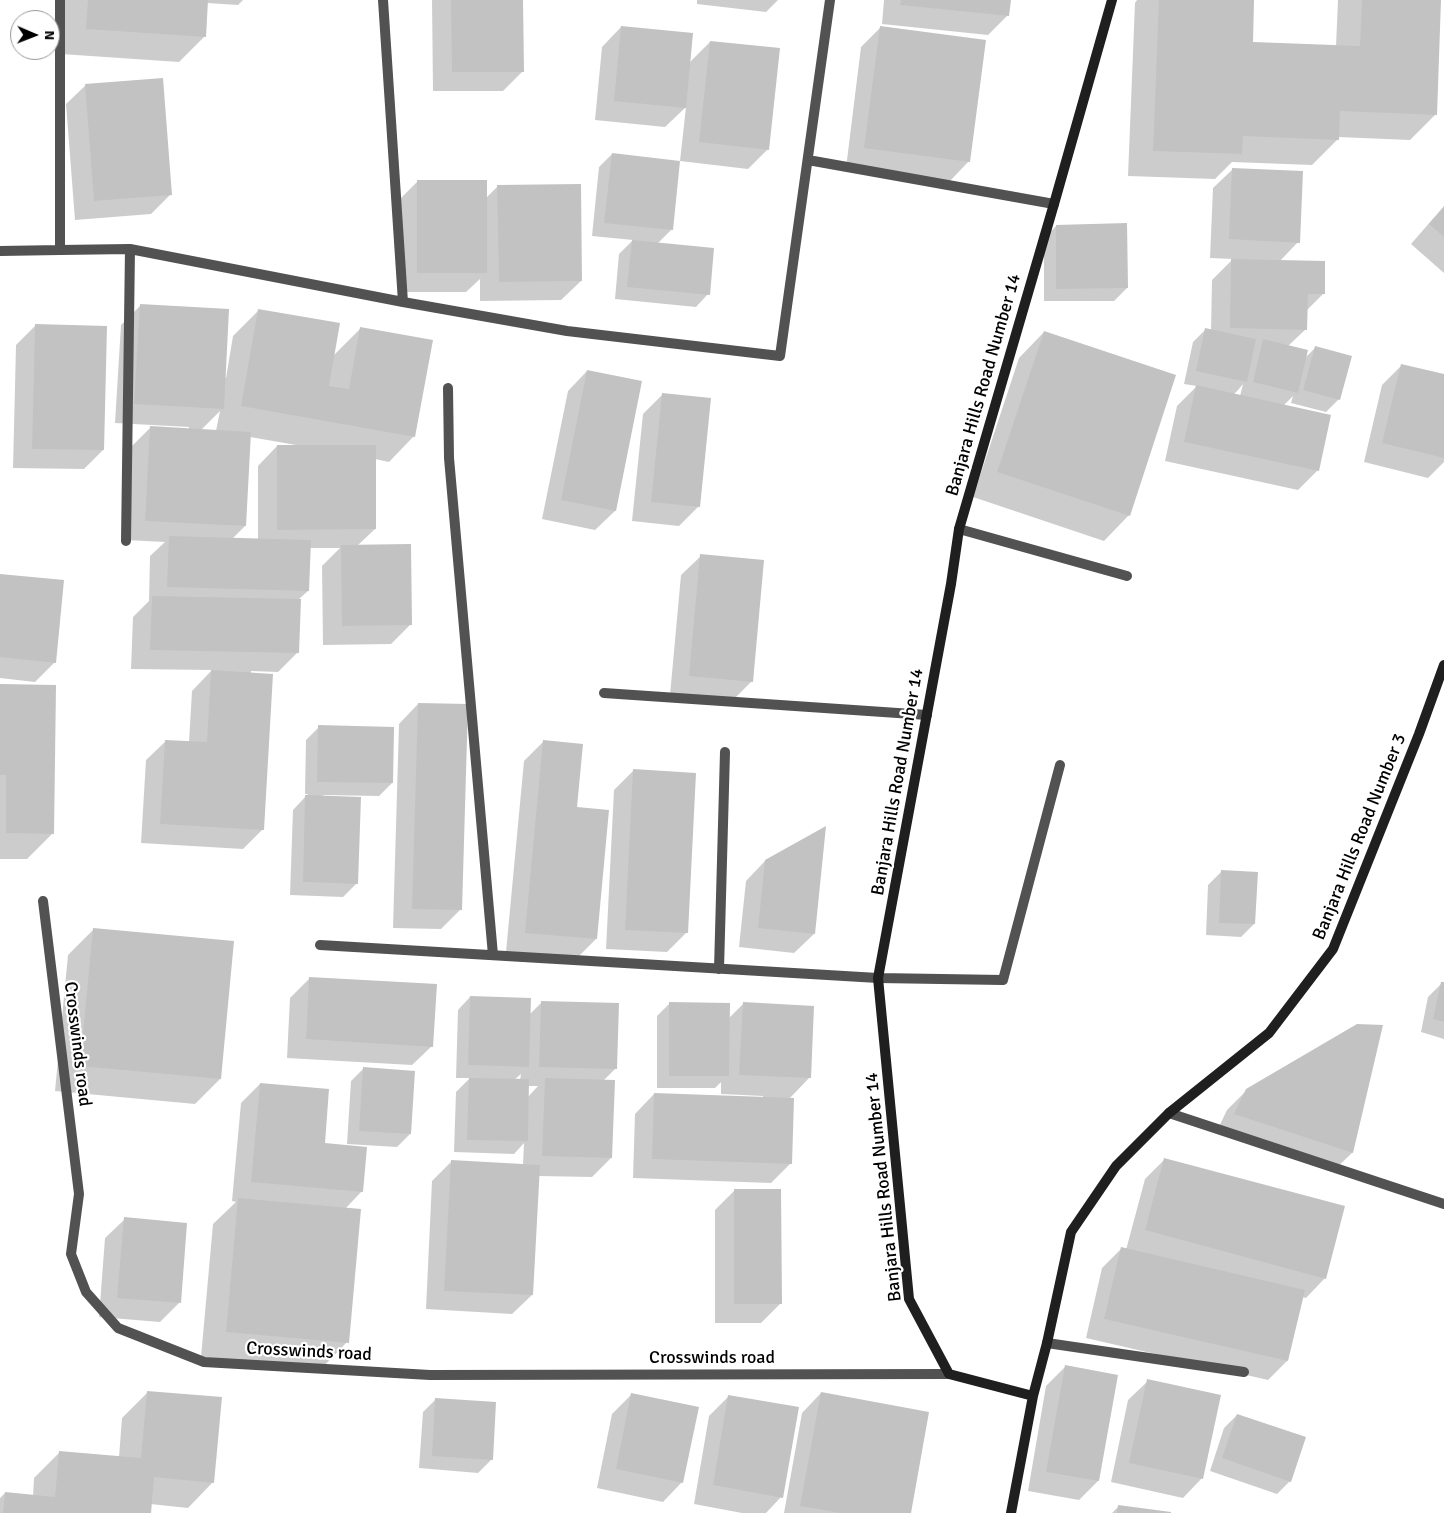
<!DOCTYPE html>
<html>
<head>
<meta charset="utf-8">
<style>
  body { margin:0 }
  #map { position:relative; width:1444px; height:1513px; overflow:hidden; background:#fff; font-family:Signika,sans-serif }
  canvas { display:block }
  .north { position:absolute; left:10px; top:10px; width:50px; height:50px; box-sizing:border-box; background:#fff; border:1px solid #999; border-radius:50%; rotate:91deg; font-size:14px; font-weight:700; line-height:20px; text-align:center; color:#000 }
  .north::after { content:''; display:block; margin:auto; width:18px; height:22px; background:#000; clip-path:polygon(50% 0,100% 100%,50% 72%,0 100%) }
</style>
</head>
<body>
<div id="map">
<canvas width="1444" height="1513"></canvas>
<div class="north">N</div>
</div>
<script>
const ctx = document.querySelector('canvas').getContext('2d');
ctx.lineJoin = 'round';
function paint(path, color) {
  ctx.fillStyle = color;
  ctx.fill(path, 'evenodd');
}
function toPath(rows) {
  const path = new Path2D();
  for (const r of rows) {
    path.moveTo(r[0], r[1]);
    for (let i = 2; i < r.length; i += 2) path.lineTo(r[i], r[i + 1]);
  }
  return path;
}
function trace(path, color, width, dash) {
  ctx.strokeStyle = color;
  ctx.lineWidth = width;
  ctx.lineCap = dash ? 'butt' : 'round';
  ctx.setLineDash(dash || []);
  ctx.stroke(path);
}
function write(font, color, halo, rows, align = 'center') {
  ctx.font = font + ' Signika,sans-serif';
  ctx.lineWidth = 4.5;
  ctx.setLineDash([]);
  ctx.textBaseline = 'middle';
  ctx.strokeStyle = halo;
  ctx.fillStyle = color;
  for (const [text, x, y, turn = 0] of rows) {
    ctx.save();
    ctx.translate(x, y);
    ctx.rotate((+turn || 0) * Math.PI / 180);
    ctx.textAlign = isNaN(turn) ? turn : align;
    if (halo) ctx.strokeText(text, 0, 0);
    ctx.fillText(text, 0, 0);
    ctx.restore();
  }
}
paint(toPath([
  [65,0,243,0,238,5,207,3,205,36,179,62,61,54],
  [432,0,522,0,523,71,503,91,433,91],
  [697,0,778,0,766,12,697,4],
  [884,0,1009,0,1008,15,988,35,882,24],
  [1137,0,1253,0,1251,43,1336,46,1338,0,1440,0,1436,114,1410,140,1338,137,1338,139,1312,165,1232,162,1215,179,1128,176,1135,3],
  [621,27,689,63,710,42,768,149,748,169,680,161,686,107,665,127,595,120,602,47],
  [880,28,969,161,950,181,846,168,861,47],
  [86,85,171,194,151,214,75,220,66,104],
  [612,154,672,229,657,244,708,294,696,307,615,299,619,254,633,240,592,236,599,167],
  [1233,169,1298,242,1279,262,1323,294,1306,311,1306,329,1288,346,1304,359,1315,348,1339,399,1326,412,1291,403,1293,396,1283,406,1318,470,1298,490,1165,461,1177,406,1197,386,1184,384,1193,342,1206,329,1211,331,1212,280,1233,259,1210,258,1213,188],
  [1243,384,1240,396,1233,395,1238,390],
  [418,181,486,198,498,186,581,281,561,300,480,301,480,279,466,292,398,292,398,201],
  [1444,206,1444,273,1411,244],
  [1056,226,1127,288,1114,301,1044,301,1044,239],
  [141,305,226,378,233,336,259,310,333,356,361,328,414,436,389,462,375,459,375,529,357,546,410,625,391,644,323,645,322,566,340,548,309,548,308,591,299,599,298,652,278,672,251,671,263,829,243,849,141,843,146,760,166,741,189,742,192,691,212,670,131,669,133,617,149,601,150,556,165,542,126,540,131,447,151,427,189,429,189,427,115,423,121,325],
  [220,411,216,431,201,430],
  [250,437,296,445,277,446,258,466,258,540,232,539,245,526],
  [35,326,103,450,84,469,13,468,16,345],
  [1044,332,1129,515,1104,541,973,497,1019,358],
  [1402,365,1444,376,1444,462,1428,478,1364,462,1382,385],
  [587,371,615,511,595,530,542,519,568,391],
  [663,394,699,506,679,526,632,521,643,414],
  [701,556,752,681,732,701,670,695,681,575],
  [0,575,55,662,35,682,0,678],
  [0,685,53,833,27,859,0,859],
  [418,704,461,909,441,929,393,928,399,724],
  [319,727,392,783,379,796,323,795,356,884,343,897,290,895,293,810,308,794,305,794,306,740],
  [543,742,575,808,596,939,577,958,506,952,524,761],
  [633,771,687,932,667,952,606,949,614,790],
  [765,861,814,934,794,953,739,947,746,881],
  [1221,872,1254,924,1241,937,1206,935,1208,885],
  [93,930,220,1079,195,1104,55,1091,68,955],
  [310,978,432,1046,412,1065,287,1058,290,998],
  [1444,983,1444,1039,1421,1032,1428,997,1441,984],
  [470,997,529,1015,542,1002,616,1068,603,1081,611,1158,592,1177,538,1176,532,1295,512,1314,426,1309,432,1181,451,1162,523,1165,524,1143,514,1154,454,1152,456,1092,470,1078,456,1078,458,1010],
  [521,1074,520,1080,514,1080],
  [528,1086,538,1086,528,1097],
  [670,1003,728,1019,743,1004,810,1077,789,1099,791,1163,771,1183,633,1178,635,1114,654,1094,763,1098,763,1096,721,1094,721,1082,715,1088,657,1088,657,1016],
  [1381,1026,1352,1153,1332,1172,1216,1133,1227,1110,1247,1090],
  [364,1068,410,1134,397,1147,347,1144,351,1081],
  [260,1084,323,1144,362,1191,345,1209,347,1342,322,1368,201,1357,213,1224,236,1202,232,1201,241,1103],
  [1165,1159,1325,1278,1306,1298,1302,1297,1287,1361,1268,1380,1086,1338,1102,1268,1121,1249,1126,1250,1145,1179],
  [735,1190,780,1304,761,1323,715,1323,715,1210],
  [125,1219,179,1303,160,1322,99,1317,105,1238],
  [1065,1367,1098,1481,1079,1500,1028,1491,1046,1386],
  [1148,1381,1202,1478,1183,1498,1111,1482,1128,1400],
  [148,1392,213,1482,188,1508,150,1504,149,1513,0,1513,0,1498,5,1493,33,1496,34,1478,60,1452,119,1457,122,1418],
  [821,1393,910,1513,784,1513,802,1413],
  [632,1394,682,1482,663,1502,597,1488,612,1414],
  [729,1396,781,1497,766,1513,742,1513,694,1504,709,1416],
  [436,1399,491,1460,478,1473,419,1468,423,1412],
  [1237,1415,1290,1481,1277,1494,1210,1471,1224,1428],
  [1118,1507,1171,1513,1112,1513]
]), '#0003');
paint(toPath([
  [88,0,208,0,206,37,86,29],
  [451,0,523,0,524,72,452,72],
  [901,0,1011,0,1009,16,900,5],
  [1159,0,1254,0,1253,42,1360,46,1362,0,1441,0,1437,115,1340,111,1339,140,1243,136,1242,154,1153,151],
  [621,26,693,33,686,108,614,101],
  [880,26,986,40,970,162,864,148],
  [710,41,780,48,769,150,699,142],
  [163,78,172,195,94,201,85,84],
  [612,153,680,161,673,230,604,223],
  [1232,168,1303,171,1300,243,1229,239],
  [417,180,487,180,487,273,417,273],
  [581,184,582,281,499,282,497,185],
  [1444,207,1444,237,1429,224],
  [1127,223,1128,288,1056,289,1056,225],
  [632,240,714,248,710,295,627,287],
  [1231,259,1325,261,1325,294,1308,294,1307,330,1230,328],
  [140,304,229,309,224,409,134,404],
  [258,309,340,323,329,386,349,389,360,327,433,340,415,437,241,406],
  [35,324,107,326,104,450,32,449],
  [1205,328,1256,339,1247,382,1196,371],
  [1044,331,1176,375,1130,516,997,472],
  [1263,339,1308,350,1298,393,1253,382],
  [1315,346,1352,356,1340,400,1303,390],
  [1401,364,1444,374,1444,458,1382,443],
  [587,370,642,381,616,511,561,500],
  [1196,385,1331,415,1319,471,1184,442],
  [662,393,711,398,700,507,651,502],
  [150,426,251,432,246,526,145,521],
  [277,445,376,445,376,529,277,530],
  [169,536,311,540,309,591,167,587],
  [411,544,412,625,342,626,341,545],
  [700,554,764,560,753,682,689,676],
  [0,574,64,580,56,663,0,657],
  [152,596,301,599,299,653,150,650],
  [211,670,273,674,264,830,160,824,165,740,207,742],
  [0,684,56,685,54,834,6,833,6,775,0,775],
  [418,703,468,704,462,910,412,909],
  [318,725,394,727,393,783,317,782],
  [543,740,583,744,577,807,609,810,597,939,525,933],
  [633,769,696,773,688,933,625,930],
  [305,795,361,797,358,884,303,882],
  [826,826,815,934,758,928,765,860],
  [1221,870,1258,872,1255,924,1219,923],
  [93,928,234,941,221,1079,80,1066],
  [309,977,437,984,433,1047,306,1039],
  [1441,982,1444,982,1444,1022,1433,1019],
  [470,996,531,998,529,1067,468,1065],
  [541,1001,619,1003,617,1069,539,1067],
  [669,1002,730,1003,729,1076,669,1076],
  [743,1002,814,1006,811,1078,739,1075],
  [1357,1024,1383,1025,1353,1153,1234,1114,1246,1089],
  [363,1067,415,1071,411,1134,359,1131],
  [469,1078,529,1079,528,1141,467,1140],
  [545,1078,615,1080,612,1158,542,1156],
  [260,1083,329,1089,325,1143,367,1147,363,1192,251,1182],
  [654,1093,794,1098,792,1164,652,1159],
  [1164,1158,1345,1206,1326,1279,1145,1230],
  [451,1160,540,1165,533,1295,444,1291],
  [734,1189,781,1189,782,1304,734,1304],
  [238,1198,361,1209,349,1343,226,1332],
  [124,1217,187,1223,181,1303,117,1298],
  [1121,1247,1305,1290,1288,1361,1104,1319],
  [1065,1365,1118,1375,1099,1481,1046,1472],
  [1147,1379,1221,1395,1203,1479,1129,1463],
  [147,1391,222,1397,214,1483,154,1477,151,1513,3,1513,5,1492,55,1497,59,1451,141,1458],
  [821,1392,929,1412,911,1513,841,1513,800,1506],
  [631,1393,699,1407,683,1483,616,1469],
  [728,1395,799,1407,783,1498,713,1485],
  [435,1398,496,1402,493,1460,432,1456],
  [1237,1414,1306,1437,1291,1482,1222,1458],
  [1118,1505,1171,1512,1171,1513,1117,1513]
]), '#c2c2c2');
trace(toPath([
  [60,0,60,250,130,249,126,541],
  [383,0,403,302,567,331,780,356,830,0],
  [808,160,1054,204],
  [130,249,403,302],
  [0,251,60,250],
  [448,388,449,458,493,955],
  [959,529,1127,576],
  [604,693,927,715],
  [43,901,79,1194,71,1254,86,1292,118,1328,204,1362,430,1375,949,1374],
  [320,945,878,978,1003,980,1060,765],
  [719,969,725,752],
  [1169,1113,1444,1204],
  [1047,1343,1244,1372]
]), '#525252', 10);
trace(toPath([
  [1033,1396,1047,1343,1071,1232,1116,1166,1169,1113,1269,1033,1333,949,1419,734,1444,665],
  [1011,1513,1033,1396,949,1374,909,1299,878,978,951,584,959,529,1054,204,1112,0]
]), '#1f1f1f', 10);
write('18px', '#000', '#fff', [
  ["Banjara Hills Road Number 14",984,385,-74],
  ["Banjara Hills Road Number 14",898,782,-80],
  ["Banjara Hills Road Number 3",1360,837,-68],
  ["Crosswinds road",77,1044,83],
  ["Banjara Hills Road Number 14",884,1187,-96],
  ["Crosswinds road",309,1352,3],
  ["Crosswinds road",712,1358]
]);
</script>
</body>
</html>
